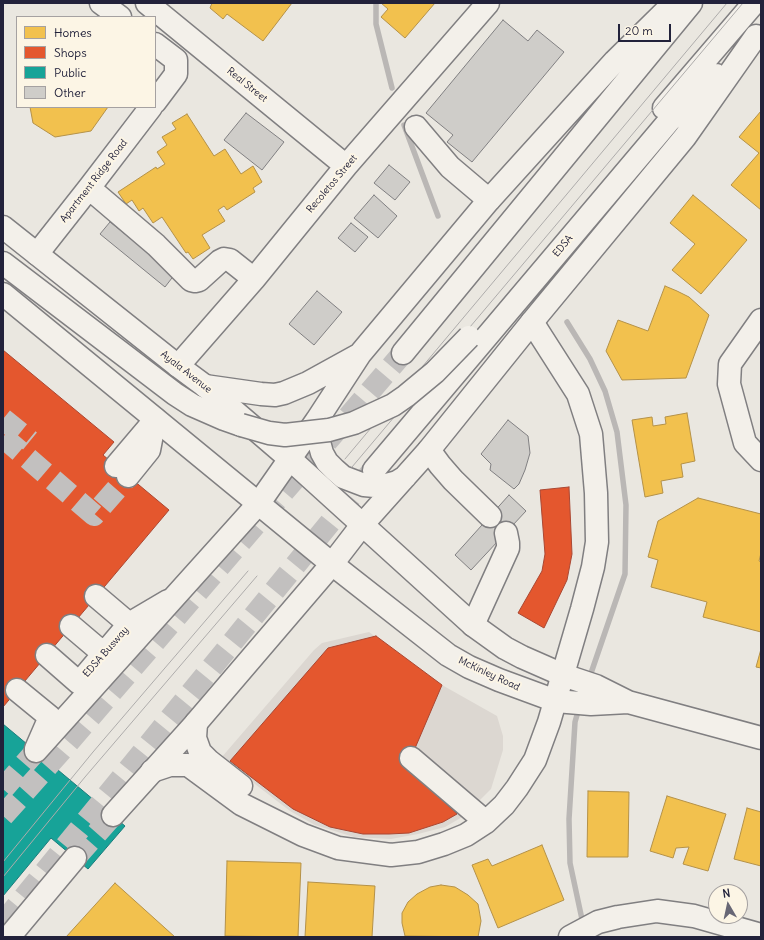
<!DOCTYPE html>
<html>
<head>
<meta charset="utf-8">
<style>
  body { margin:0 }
  #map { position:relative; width:764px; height:940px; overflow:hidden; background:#eae7e0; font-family:Delius,sans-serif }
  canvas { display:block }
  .frame { position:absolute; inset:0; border:4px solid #22223b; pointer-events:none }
  .legend { position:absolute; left:16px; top:16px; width:140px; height:92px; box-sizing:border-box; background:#fcf5e5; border:1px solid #a5a1a1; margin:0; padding:5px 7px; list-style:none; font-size:12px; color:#22223b }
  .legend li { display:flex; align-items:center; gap:8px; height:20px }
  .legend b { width:20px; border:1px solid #a5a1a1 }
  .north { position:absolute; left:708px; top:884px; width:40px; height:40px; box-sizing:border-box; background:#fcf5e5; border:1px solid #a5a1a1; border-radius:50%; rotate:351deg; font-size:11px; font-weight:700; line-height:16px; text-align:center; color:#22223b }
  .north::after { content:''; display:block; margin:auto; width:14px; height:18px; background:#686775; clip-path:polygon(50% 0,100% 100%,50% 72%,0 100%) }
  .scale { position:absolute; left:618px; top:24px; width:53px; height:18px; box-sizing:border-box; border:2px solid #22223b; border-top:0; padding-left:5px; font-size:12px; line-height:14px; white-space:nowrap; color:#22223b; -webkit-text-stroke:3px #fcf5e5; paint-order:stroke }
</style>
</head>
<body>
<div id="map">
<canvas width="764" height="940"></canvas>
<div class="frame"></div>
<ul class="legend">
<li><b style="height:11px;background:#f2c14e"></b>Homes</li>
<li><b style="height:11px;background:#e4572e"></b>Shops</li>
<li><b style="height:11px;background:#17a398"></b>Public</li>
<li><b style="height:11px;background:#cfcdc9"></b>Other</li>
</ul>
<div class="north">N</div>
<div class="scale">20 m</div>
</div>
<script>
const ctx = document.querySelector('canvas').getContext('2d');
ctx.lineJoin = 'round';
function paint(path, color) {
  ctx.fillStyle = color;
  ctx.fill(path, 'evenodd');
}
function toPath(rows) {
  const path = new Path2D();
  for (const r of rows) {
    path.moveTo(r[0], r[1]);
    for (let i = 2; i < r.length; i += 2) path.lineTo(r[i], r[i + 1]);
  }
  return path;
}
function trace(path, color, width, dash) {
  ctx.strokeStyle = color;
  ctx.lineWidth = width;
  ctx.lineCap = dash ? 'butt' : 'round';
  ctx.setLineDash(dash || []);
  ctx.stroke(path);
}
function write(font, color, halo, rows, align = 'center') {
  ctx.font = font + ' Delius,sans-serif';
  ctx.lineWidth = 4;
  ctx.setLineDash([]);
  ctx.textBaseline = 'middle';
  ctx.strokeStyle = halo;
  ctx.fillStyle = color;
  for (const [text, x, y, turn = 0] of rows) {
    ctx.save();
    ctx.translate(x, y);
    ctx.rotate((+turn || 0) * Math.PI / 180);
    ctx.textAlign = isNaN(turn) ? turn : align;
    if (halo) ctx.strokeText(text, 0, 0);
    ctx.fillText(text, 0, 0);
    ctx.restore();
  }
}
paint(toPath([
  [369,632,442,685,497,716,503,736,503,750,491,789,464,816,445,827,418,834,391,839,354,837,315,825,290,811,221,758,314,650,322,643]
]), '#dcd7d1');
const homes = toPath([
  [212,3,292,3,263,41,227,14,223,19,210,8,212,3],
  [381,3,435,3,405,38,381,17,388,9,381,3],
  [30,107,108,107,91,131,55,137,33,123,30,107],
  [761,111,761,210,731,185,759,153,739,137,761,111],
  [187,114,214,156,225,149,241,174,253,166,262,182,253,188,255,192,227,210,224,206,218,210,225,221,202,235,210,248,193,259,188,252,186,253,162,217,153,223,143,208,139,211,132,200,126,204,118,192,156,167,157,169,165,164,157,152,167,145,162,137,176,129,172,123,187,114],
  [693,195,747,240,701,294,672,270,695,244,670,223,693,195],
  [665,286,677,291,689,297,709,315,686,378,622,380,606,351,618,320,648,331,665,286],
  [687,413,695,461,681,464,683,477,661,481,663,493,645,497,632,420,652,417,653,426,666,424,665,417,687,413],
  [698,498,761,514,761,553,759,561,761,562,761,632,703,617,707,602,651,587,658,560,648,557,658,521,698,498],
  [761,649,761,668,756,667,761,649],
  [588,791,629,792,628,857,587,857,588,791],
  [667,796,726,814,708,871,683,864,689,847,676,848,673,858,650,851,667,796],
  [747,808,761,812,761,866,734,859,747,808],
  [542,845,564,900,498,928,472,865,488,859,492,866,542,845],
  [227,861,301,863,298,937,225,936,227,861],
  [308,882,375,886,372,937,305,937,308,882],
  [115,883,175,937,66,937,115,883],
  [441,885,455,887,468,895,478,904,481,921,478,937,405,936,402,923,402,913,408,902,417,894,430,887,441,885]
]);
paint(homes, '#f2c14e');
trace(homes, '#b49148', 1);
const shops = toPath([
  [3,350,114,442,103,455,169,510,3,707,3,350],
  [569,487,572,554,567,580,544,628,518,613,542,571,545,554,540,490,569,487],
  [376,636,442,685,407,767,457,814,443,822,409,833,389,834,363,834,330,827,293,809,230,761,328,648,376,636]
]);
paint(shops, '#e4572e');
trace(shops, '#aa4732', 1);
const public = toPath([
  [3,724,125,826,88,869,51,838,3,896,3,724]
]);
paint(public, '#17a398');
trace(public, '#1a7c7c', 1);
trace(toPath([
  [376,3,376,24,392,88],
  [404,125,438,216],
  [567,322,590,359,605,391,617,432,626,505,625,574,589,679],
  [579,708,575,722,569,819,570,863,583,924]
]), '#bab7b5', 5.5);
const building = toPath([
  [503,20,528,41,537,30,564,52,472,162,447,142,453,135,426,113,503,20],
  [246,113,284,142,262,170,224,140,246,113],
  [389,165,410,182,395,200,374,183,389,165],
  [374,195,397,216,378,238,354,218,374,195],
  [110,222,175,274,165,287,100,234,110,222],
  [351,223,368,237,355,252,338,238,351,223],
  [317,291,342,312,314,345,289,324,317,291],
  [508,420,528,436,530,453,525,470,519,484,514,489,490,470,491,464,481,454,508,420],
  [509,495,526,511,471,570,455,555,509,495]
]);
paint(building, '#cfcdc9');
trace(building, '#807f81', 1);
trace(toPath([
  [3,419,30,441],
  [3,437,94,515,128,476]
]), '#c2c0bf', 22, [22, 11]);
trace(toPath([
  [75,858,113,815]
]), '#c2c0bf', 22, [22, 11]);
trace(toPath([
  [3,789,36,751],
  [3,816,61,751,403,353],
  [3,923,373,470]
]), '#c2c0bf', 22, [22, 11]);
const minor = toPath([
  [101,3,120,17],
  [147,3,346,166],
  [155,44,176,60,176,74,155,102],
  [416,127,450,167,489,200],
  [89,188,156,245,191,280,195,281,199,280,220,261,224,259,230,260,254,279],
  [37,254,89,188,151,107],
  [761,320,730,364,729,384,745,443,761,460],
  [178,366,254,279,346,166,488,3],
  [429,450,440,465,453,480,490,516],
  [116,466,155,420],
  [128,476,149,450,155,419],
  [96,596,129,624],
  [473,625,508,548,508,543,506,533],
  [71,626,104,654],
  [47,655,79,683,129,624,168,601],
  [17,690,50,717,36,749],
  [196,723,195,738,200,752,209,761,241,786],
  [411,758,486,822],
  [152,771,170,765,188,765,241,804,303,835,338,848,391,855,418,852,444,844,466,835,486,822,504,805,517,788,535,760,549,722,582,609,593,567,597,542,596,493,591,434,578,394,532,322],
  [570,937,598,922,618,917,657,911,694,916,761,935]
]);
const major = toPath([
  [3,227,178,366,205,386,290,459,473,625,505,648,522,657,563,675,596,686,628,702,761,738],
  [3,294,332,564,448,655,469,667,499,680,556,701,591,704,628,702]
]);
const highway = toPath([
  [664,108,754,3],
  [3,263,175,394,192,405,224,419,241,425],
  [403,353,691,3],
  [205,386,261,394,275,395,284,393,308,383,357,356],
  [317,420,316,431,322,453,327,462,335,470,343,477,364,485,375,486,386,485,397,482,405,477],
  [374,470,669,121,716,75],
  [36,751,259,503,317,420,360,354,489,200,615,61,674,3],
  [113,815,196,723,332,564,362,525,429,450,532,322,685,137,756,36],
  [9,937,75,858]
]);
trace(minor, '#807f81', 25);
trace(major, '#807f81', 25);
trace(highway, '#807f81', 25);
trace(minor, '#f3f0ea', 22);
trace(major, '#f3f0ea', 22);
trace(highway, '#f3f0ea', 22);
trace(toPath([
  [345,459,727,3],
  [352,467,743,3],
  [3,862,93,752,248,571],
  [3,877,85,777,257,576]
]), '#aeacab', 1);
const highwayBridge = toPath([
  [241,425,269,433,285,435,329,430,354,423,393,405,406,396,435,372,469,337]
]);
trace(highwayBridge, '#807f81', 25, []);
trace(highwayBridge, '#f3f0ea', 22);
write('10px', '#22223b', '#fcf5e5', [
  ["Real Street",247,85,39],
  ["Apartment Ridge Road",94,181,-52],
  ["Recoletos Street",332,184,-50],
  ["EDSA",563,246,-50],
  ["Ayala Avenue",186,372,38],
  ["EDSA Busway",106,652,-49],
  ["McKinley Road",489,674,25]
]);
</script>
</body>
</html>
